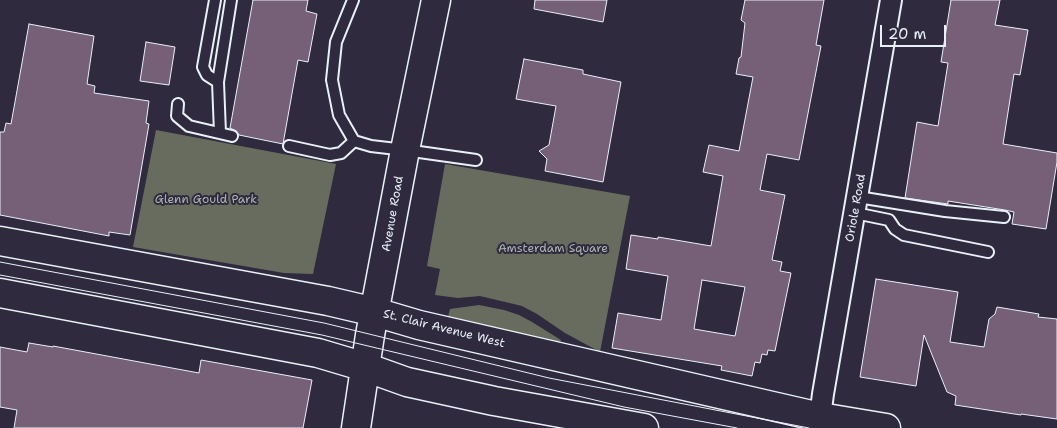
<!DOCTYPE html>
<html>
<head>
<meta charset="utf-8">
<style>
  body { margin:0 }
  #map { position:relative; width:1057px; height:428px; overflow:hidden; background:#2f2a3d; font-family:"Shantell Sans",sans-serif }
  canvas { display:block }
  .scale { position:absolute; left:880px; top:25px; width:66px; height:22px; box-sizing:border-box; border:2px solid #e8f1f8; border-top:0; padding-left:6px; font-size:15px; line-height:18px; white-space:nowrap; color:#e8f1f8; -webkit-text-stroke:4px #2f2a3d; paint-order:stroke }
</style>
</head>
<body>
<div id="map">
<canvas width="1057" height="428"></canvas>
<div class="scale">20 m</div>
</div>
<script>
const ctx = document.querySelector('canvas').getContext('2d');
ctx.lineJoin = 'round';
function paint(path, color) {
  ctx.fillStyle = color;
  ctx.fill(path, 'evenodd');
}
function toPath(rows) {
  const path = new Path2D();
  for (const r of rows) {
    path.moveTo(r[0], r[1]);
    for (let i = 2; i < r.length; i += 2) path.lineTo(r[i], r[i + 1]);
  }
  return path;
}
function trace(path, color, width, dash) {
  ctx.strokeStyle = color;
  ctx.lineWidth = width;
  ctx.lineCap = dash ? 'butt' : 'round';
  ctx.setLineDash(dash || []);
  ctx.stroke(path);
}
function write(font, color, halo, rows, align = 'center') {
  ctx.font = font + ' "Shantell Sans",sans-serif';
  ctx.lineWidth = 4;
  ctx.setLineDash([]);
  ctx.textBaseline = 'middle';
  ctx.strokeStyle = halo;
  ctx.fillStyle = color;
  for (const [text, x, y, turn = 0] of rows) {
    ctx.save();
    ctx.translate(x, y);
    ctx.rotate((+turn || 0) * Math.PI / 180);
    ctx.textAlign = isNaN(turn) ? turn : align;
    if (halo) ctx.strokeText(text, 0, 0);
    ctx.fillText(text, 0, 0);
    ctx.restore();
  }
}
paint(toPath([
  [156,130,336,164,313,274,284,273,133,247],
  [445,164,630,196,600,352,565,333,537,314,522,306,480,296,458,298,435,295,440,269,427,266],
  [479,305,504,310,519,315,532,322,561,340,558,345,535,337,448,317,450,309]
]), '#686c5e');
const building = toPath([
  [253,0,308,0,306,11,317,14,308,62,298,60,283,144,239,135,236,131,230,128,253,0],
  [535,0,607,0,603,22,534,9,535,0],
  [745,0,824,0,816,45,821,46,799,160,767,154,760,190,785,195,772,260,782,262,780,271,791,273,775,351,768,350,767,355,762,354,760,363,755,362,752,376,721,370,722,366,612,348,618,313,661,320,668,276,626,269,631,235,658,239,658,237,711,246,723,176,703,172,709,145,739,151,753,77,736,74,739,58,741,57,745,23,741,20,745,0],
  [702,280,745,287,735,336,694,329,702,280],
  [951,0,1000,0,995,25,1028,30,1020,75,1014,74,1003,144,1057,153,1057,162,1046,229,1012,224,1014,212,1005,210,948,201,948,204,905,198,917,122,938,126,948,63,941,62,951,0],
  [29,24,94,36,87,84,95,86,94,93,149,101,146,123,149,124,130,235,109,232,109,236,0,215,0,132,4,132,6,123,11,124,29,24],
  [146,42,175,47,169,85,140,81,146,42],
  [524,59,583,70,583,74,621,82,603,182,545,171,547,159,539,151,549,145,556,106,516,99,524,59],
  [876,279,958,292,950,342,984,347,989,319,995,314,997,307,1039,314,1038,317,1057,319,1057,419,1021,414,1021,415,955,405,956,396,947,392,924,335,916,386,860,377,876,279],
  [29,343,53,347,53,346,199,373,201,360,312,380,303,428,14,428,17,410,0,407,0,347,27,352,29,343]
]);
paint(building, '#756078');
trace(building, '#e8f1f8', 1);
const lane = toPath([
  [215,0,203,67,207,75,218,82],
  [353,0,336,42,332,80,339,115,354,141,371,146,405,150,476,160],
  [178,104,177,116,189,126,232,136],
  [220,133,218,82,231,0],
  [289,146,330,155,341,153,354,141],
  [858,197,945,211,1004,217],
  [855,213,889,220,895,229,904,235,988,252]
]);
const street = toPath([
  [820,417,823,394,891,0]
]);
const secondary = toPath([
  [0,241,328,301,375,312,419,325,820,417,886,428],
  [0,293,318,353,365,367,407,382,494,401,644,428],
  [356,428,370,335,405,150,436,0]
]);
trace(lane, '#e8f1f8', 14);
trace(street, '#e8f1f8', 24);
trace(secondary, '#e8f1f8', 31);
trace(lane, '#2f2a3d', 10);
trace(street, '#2f2a3d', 20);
trace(secondary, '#2f2a3d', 28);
trace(toPath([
  [0,262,324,323,549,378,809,428],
  [0,275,322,335,624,407,737,428]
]), '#e8f1f8', 1);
write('12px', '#aeb5b3', '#2f2a3d', [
  ["Glenn Gould Park",206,200],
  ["Amsterdam Square",553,249]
]);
write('12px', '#e8f1f8', '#2f2a3d', [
  ["Oriole Road",856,208,-80],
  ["Avenue Road",393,214,-80],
  ["St. Clair Avenue West",444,329,14]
]);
</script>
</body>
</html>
